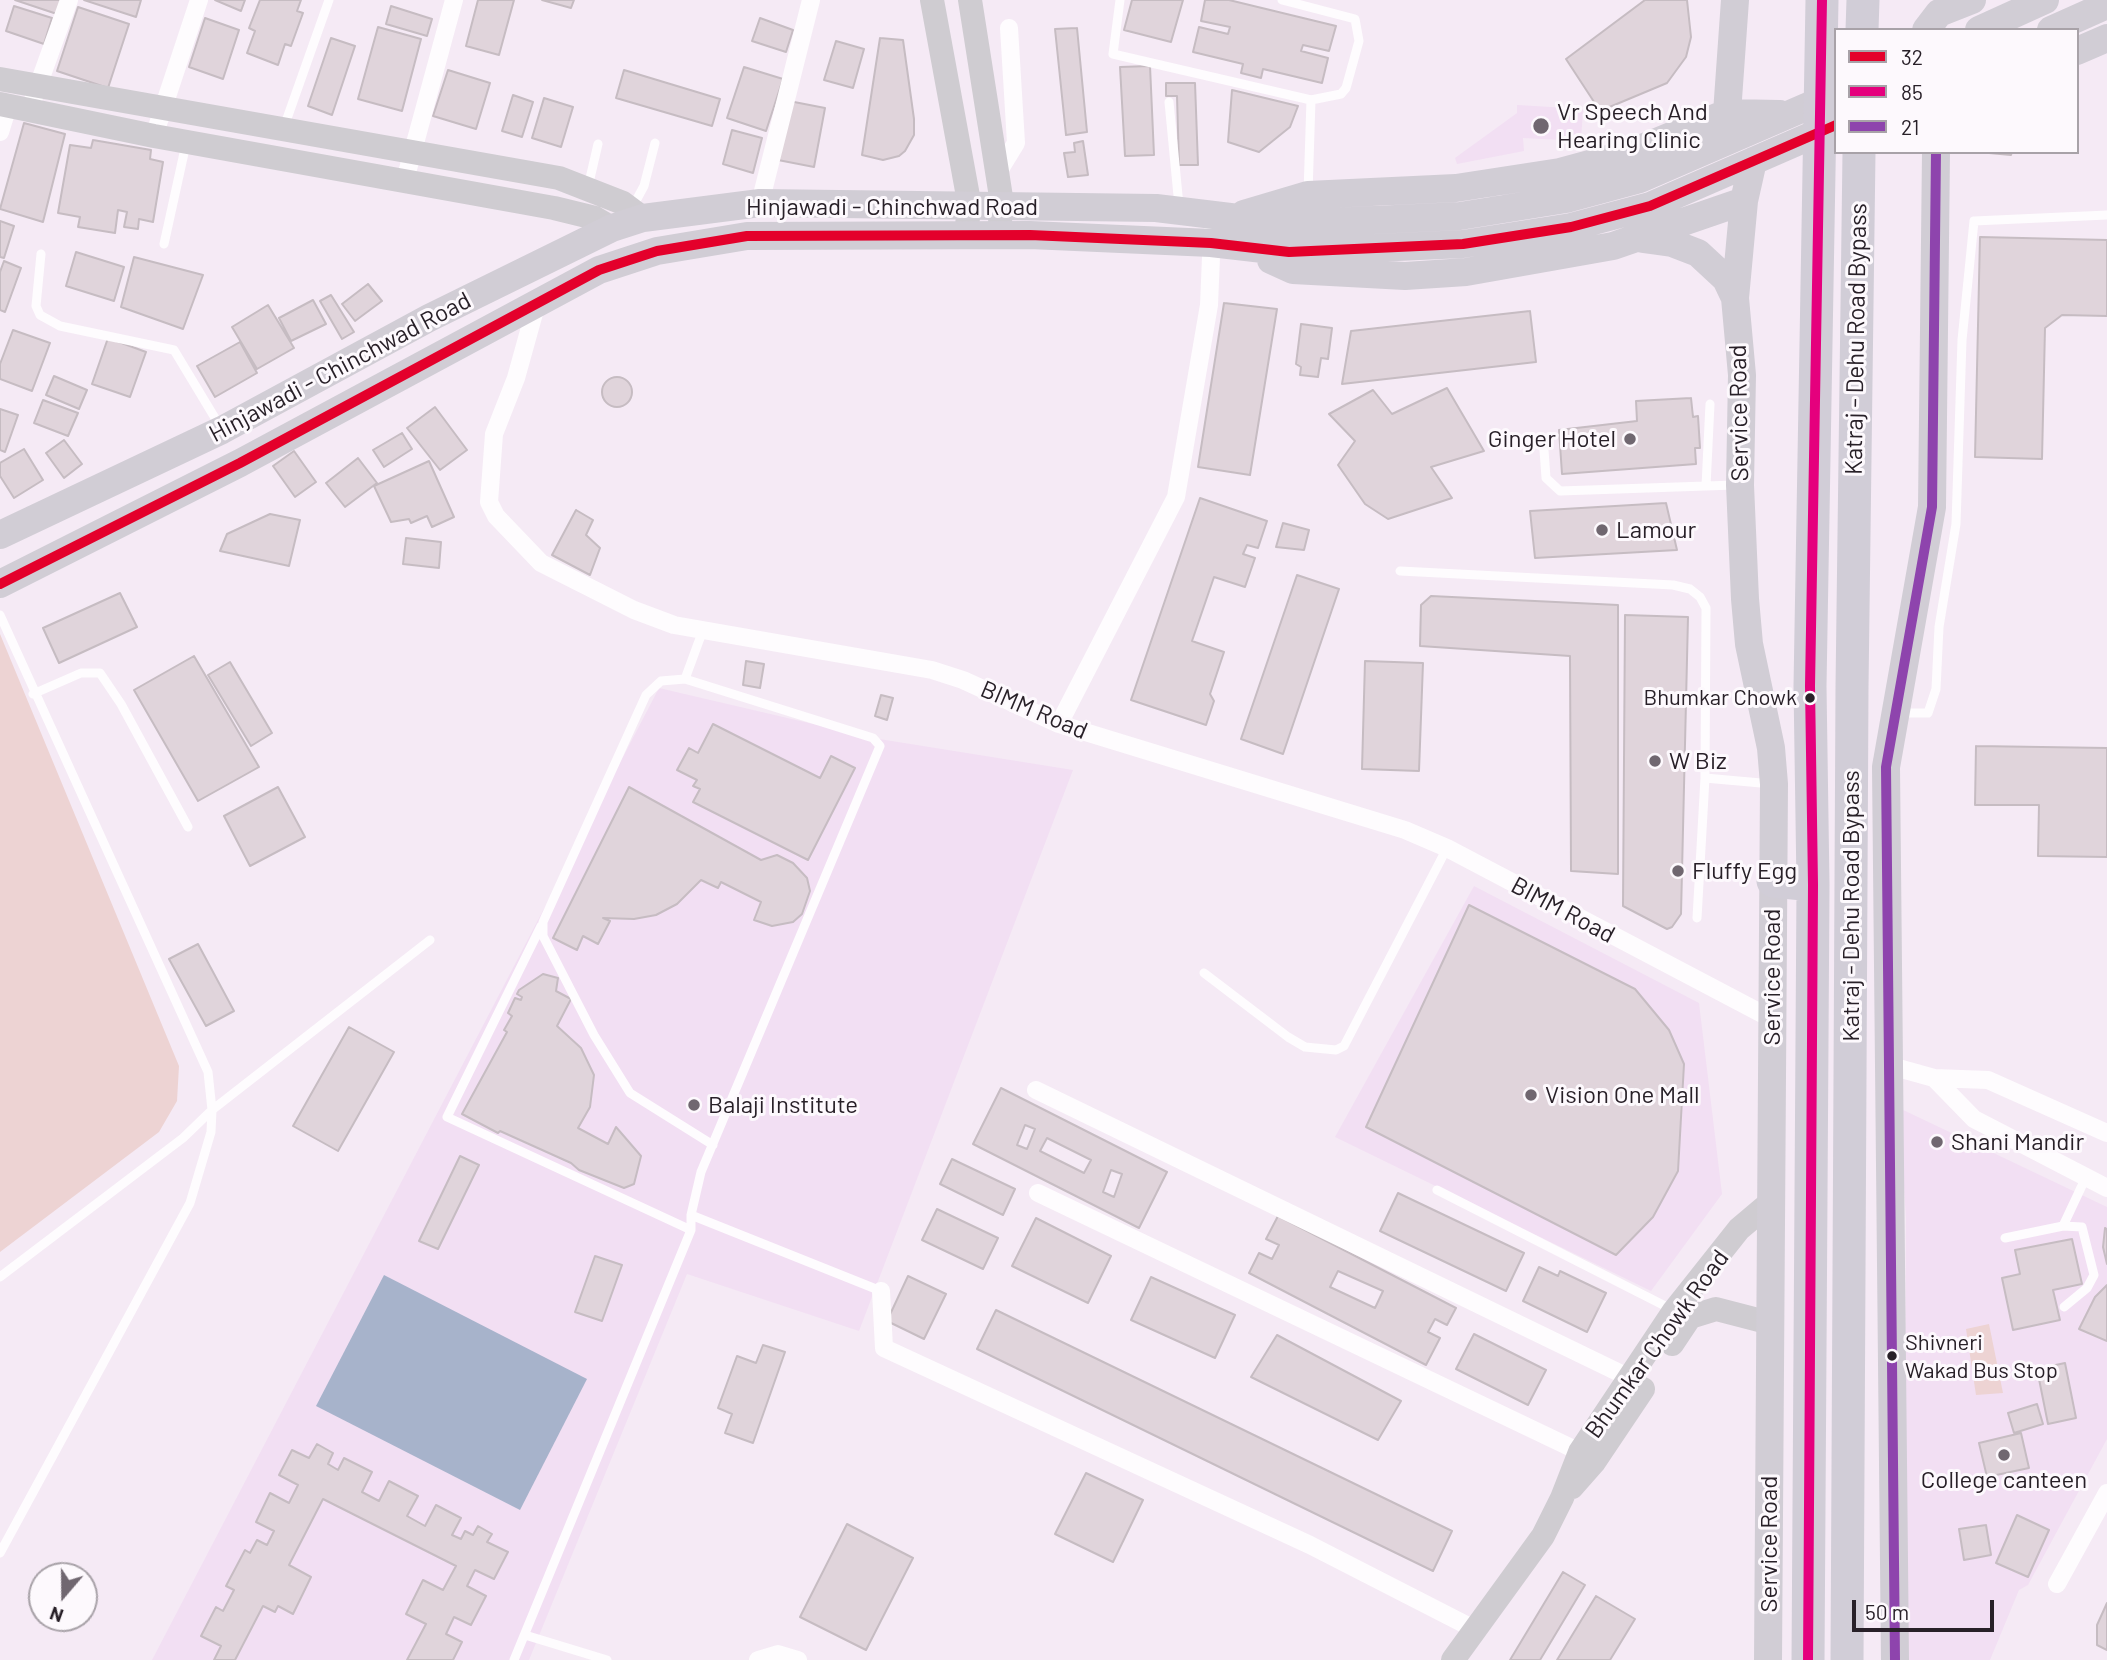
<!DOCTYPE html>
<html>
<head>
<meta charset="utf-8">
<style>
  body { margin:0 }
  #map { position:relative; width:2107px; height:1660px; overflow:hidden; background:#f5eaf5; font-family:Barlow,sans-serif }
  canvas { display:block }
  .legend { position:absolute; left:1834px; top:28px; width:245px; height:126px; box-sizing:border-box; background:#fdf9fd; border:2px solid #a8a2a8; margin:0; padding:9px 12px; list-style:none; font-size:21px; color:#282028 }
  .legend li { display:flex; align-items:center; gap:14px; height:35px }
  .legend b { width:35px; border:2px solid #a8a2a8 }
  .north { position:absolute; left:28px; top:1562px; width:70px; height:70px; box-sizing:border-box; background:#fdf9fd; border:2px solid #a8a2a8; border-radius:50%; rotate:200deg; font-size:19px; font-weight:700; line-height:28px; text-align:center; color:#282028 }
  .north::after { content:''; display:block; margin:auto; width:24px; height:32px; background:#706770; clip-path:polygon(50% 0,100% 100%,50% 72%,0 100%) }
  .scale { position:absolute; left:1852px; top:1600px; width:142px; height:32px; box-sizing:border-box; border:4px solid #282028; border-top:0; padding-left:9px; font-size:21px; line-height:24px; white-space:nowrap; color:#282028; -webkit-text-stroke:5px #fdf9fd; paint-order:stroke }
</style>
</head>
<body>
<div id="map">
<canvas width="2107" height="1660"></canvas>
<ul class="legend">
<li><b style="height:9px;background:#e4002b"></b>32</li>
<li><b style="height:9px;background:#e5007d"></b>85</li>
<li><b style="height:9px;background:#8e44ad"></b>21</li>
</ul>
<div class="north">N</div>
<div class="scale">50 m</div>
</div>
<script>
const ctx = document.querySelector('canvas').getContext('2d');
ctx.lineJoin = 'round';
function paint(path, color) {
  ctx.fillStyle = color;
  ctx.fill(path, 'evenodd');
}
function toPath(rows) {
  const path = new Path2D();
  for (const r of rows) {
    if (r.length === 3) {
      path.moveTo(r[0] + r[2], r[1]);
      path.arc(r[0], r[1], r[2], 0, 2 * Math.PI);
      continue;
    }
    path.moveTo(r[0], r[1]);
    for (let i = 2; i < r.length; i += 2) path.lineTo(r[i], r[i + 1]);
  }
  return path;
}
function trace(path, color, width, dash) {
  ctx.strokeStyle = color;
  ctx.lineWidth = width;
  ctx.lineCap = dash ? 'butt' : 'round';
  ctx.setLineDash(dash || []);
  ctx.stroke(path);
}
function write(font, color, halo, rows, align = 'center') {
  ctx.font = font + ' Barlow,sans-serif';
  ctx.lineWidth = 6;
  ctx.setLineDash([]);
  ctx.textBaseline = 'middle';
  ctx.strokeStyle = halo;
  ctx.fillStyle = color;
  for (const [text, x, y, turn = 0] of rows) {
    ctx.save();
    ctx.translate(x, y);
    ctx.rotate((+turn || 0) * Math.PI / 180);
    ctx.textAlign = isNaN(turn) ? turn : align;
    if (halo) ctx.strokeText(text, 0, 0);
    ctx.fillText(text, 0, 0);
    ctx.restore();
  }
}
paint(toPath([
  [1517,105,1583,109,1581,141,1523,138,1524,151,1457,164,1455,158,1517,113],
  [659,688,873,738,1073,770,859,1331,687,1274,529,1660,152,1660],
  [1474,886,1699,1003,1722,1194,1651,1291,1335,1137],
  [1899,1108,2107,1207,2107,1439,2028,1585,2019,1590,1990,1660,1904,1660,1906,1218]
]), '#f2dff3');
paint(toPath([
  [0,634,179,1066,177,1101,159,1132,0,1252],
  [1989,1324,2003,1393,1976,1395,1966,1329]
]), '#edd3d3');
paint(toPath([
  [384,1275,587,1379,520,1510,316,1406]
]), '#a7b3cb');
const building = toPath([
  [15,0,62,0,57,14,15,0],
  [84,0,141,0,136,17,84,0],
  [215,0,245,0,241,11,215,0],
  [260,0,301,0,297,11,303,13,291,46,285,44,278,65,247,53,255,31,249,28,260,0],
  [478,0,514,0,499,55,466,46,478,0],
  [542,0,574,0,571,8,542,0],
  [1132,0,1183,0,1171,42,1124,30,1132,0],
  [1205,0,1229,0,1336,26,1329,51,1303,45,1301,51,1328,58,1322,83,1263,69,1261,78,1241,73,1243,64,1193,52,1199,27,1228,34,1230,27,1201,21,1205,0],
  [1645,0,1687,0,1691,37,1686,57,1667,83,1600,111,1566,59,1645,0],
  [14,6,52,18,44,44,6,31,14,6],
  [391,6,432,19,427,36,386,24,391,6],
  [78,7,129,24,108,88,57,71,78,7],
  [205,18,239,30,223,79,189,67,205,18],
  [760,18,793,30,786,52,752,41,760,18],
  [378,27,421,39,402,111,358,99,378,27],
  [1077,28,1087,132,1066,135,1055,29,1077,28],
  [331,38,355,46,332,115,308,106,331,38],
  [880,38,903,40,914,119,914,135,905,151,899,156,883,160,862,155,880,38],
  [836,41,864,49,853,88,824,80,836,41],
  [1150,66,1154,155,1125,156,1120,67,1150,66],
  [744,67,783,79,766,131,727,118,744,67],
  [448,70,490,83,476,129,433,116,448,70],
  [624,70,720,99,712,126,616,98,624,70],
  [1166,83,1195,83,1198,165,1179,165,1177,96,1166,96,1166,83],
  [1232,90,1298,106,1290,127,1259,152,1228,142,1232,90],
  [513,95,533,102,522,137,502,131,513,95],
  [544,98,573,107,561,147,532,138,544,98],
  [789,101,825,108,814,167,778,160,789,101],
  [24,123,65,134,43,222,0,209,24,123],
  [732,130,762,138,753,173,723,164,732,130],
  [93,140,151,150,150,159,163,162,153,222,139,219,138,229,124,227,127,212,118,210,115,233,78,227,80,217,58,213,70,145,91,148,93,140],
  [1083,141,1088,175,1068,177,1064,153,1075,152,1074,143,1083,141],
  [1978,152,2012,152,2011,155,1978,152],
  [0,221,14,226,4,258,0,257,0,221],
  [1980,237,2107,240,2107,316,2062,315,2045,328,2042,459,1975,457,1980,237],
  [76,252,124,267,114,301,66,286,76,252],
  [134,257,203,275,183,329,121,307,134,257],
  [4,261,21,268,5,312,0,310,0,272,4,261],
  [368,284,382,301,355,321,342,304,368,284],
  [331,295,354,332,342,339,320,301,331,295],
  [313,300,326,324,291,341,279,318,313,300],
  [1224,303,1277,309,1250,475,1198,467,1224,303],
  [268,305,294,348,257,369,232,327,268,305],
  [1530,311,1536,362,1342,384,1351,331,1530,311],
  [1301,324,1332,328,1328,359,1321,358,1318,377,1300,375,1301,367,1296,364,1301,324],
  [13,330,50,343,32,391,0,379,0,364,13,330],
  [108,338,146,352,130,397,92,384,108,338],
  [240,342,257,373,215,397,197,366,240,342],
  [54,376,87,390,79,409,46,395,54,376],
  [617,392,15],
  [1447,388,1484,451,1431,467,1452,498,1388,519,1365,504,1338,465,1355,441,1329,414,1373,390,1392,414,1447,388],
  [1691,398,1693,417,1698,416,1700,448,1695,448,1696,464,1562,474,1559,430,1637,421,1636,401,1691,398],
  [43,400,78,413,68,436,34,423,43,400],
  [435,407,467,450,440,470,407,428,435,407],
  [0,409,18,415,5,452,0,450,0,409],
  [402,433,412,449,384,467,373,450,402,433],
  [64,440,82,464,64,478,46,453,64,440],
  [24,449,43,480,14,498,0,476,0,463,24,449],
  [294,451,316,482,295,497,273,466,294,451],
  [358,458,377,483,345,507,326,483,358,458],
  [429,461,454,517,432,527,427,516,411,523,409,519,391,522,374,486,429,461],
  [1200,498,1267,521,1258,548,1247,545,1243,554,1255,558,1245,587,1214,577,1192,641,1224,652,1210,694,1214,701,1206,725,1131,700,1200,498],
  [1666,503,1677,550,1535,558,1530,511,1666,503],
  [576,510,593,520,586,535,600,548,590,575,552,555,576,510],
  [270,514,300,520,289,566,220,551,227,534,270,514],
  [1283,523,1309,530,1304,550,1276,547,1283,523],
  [406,538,441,542,439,568,403,564,406,538],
  [1297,575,1339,589,1283,754,1241,739,1297,575],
  [120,593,137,627,59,663,43,628,120,593],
  [1431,596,1618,605,1618,874,1571,871,1570,656,1420,646,1421,605,1431,596],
  [1625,615,1688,617,1681,914,1672,927,1667,929,1623,906,1625,615],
  [194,656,259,767,198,801,134,690,194,656],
  [746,661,764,664,760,688,743,685,746,661],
  [1365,661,1423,663,1419,771,1362,769,1365,661],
  [230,662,272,733,251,746,208,675,230,662],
  [881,695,893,698,887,720,875,716,881,695],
  [713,724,820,778,831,756,855,768,808,860,693,802,700,789,693,786,697,780,677,770,689,748,698,753,713,724],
  [1976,746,2107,748,2107,857,2038,856,2039,805,1975,805,1976,746],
  [278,787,305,837,250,866,224,816,278,787],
  [629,787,761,860,777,855,793,863,807,878,810,891,802,914,793,922,772,926,754,920,761,902,721,882,718,888,701,880,677,904,656,915,634,919,603,918,610,921,598,944,583,936,577,950,553,938,629,787],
  [1469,905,1635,989,1669,1030,1684,1064,1678,1171,1653,1217,1616,1255,1366,1127,1469,905],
  [198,944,234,1011,206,1026,169,959,198,944],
  [543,974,558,978,556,991,571,999,557,1026,581,1048,594,1075,590,1107,578,1128,608,1144,616,1127,641,1156,634,1184,624,1188,579,1170,571,1163,500,1131,498,1133,462,1114,507,1032,504,1030,512,1016,508,1013,515,998,521,1000,522,997,517,994,519,990,543,974],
  [349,1027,394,1052,338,1151,293,1126,349,1027],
  [1001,1088,1167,1172,1139,1228,973,1144,1001,1088],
  [1025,1125,1035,1129,1027,1149,1017,1145,1025,1125],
  [1047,1138,1091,1160,1084,1173,1040,1151,1047,1138],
  [1111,1170,1122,1174,1114,1197,1103,1192,1111,1170],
  [460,1156,479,1165,438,1249,419,1241,460,1156],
  [952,1159,1015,1189,1003,1215,940,1184,952,1159],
  [1398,1193,1524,1253,1506,1291,1380,1231,1398,1193],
  [937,1209,998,1238,983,1269,922,1240,937,1209],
  [1278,1216,1456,1308,1447,1325,1435,1319,1428,1332,1440,1338,1426,1365,1249,1273,1259,1253,1272,1259,1279,1245,1266,1239,1278,1216],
  [1338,1271,1383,1291,1375,1308,1330,1287,1338,1271],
  [1036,1218,1111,1256,1088,1303,1012,1266,1036,1218],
  [2105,1228,2107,1229,2107,1264,2103,1247,2105,1228],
  [2072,1239,2082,1284,2053,1290,2060,1320,2013,1330,2002,1278,2020,1274,2015,1250,2072,1239],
  [595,1256,622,1265,602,1321,575,1312,595,1256],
  [1539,1267,1558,1276,1560,1271,1606,1293,1587,1332,1523,1301,1539,1267],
  [908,1276,946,1294,924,1339,887,1321,908,1276],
  [1151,1277,1235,1315,1215,1358,1131,1320,1151,1277],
  [2107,1285,2107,1341,2079,1329,2095,1297,2107,1285],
  [996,1310,1452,1531,1433,1571,977,1349,996,1310],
  [1474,1334,1546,1370,1528,1405,1456,1369,1474,1334],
  [1277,1335,1401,1401,1378,1440,1251,1377,1277,1335],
  [763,1345,785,1352,753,1443,725,1433,732,1414,718,1408,737,1356,756,1363,763,1345],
  [2065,1363,2076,1418,2048,1424,2037,1369,2065,1363],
  [2037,1404,2043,1424,2014,1433,2008,1413,2037,1404],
  [2021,1433,2029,1468,1987,1477,1979,1443,2021,1433],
  [317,1444,333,1453,328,1464,338,1470,344,1458,372,1472,362,1492,379,1501,389,1481,418,1496,407,1516,425,1526,436,1505,461,1518,452,1535,461,1539,465,1531,473,1535,478,1526,492,1534,487,1542,508,1552,494,1579,475,1570,467,1586,486,1596,471,1625,454,1617,446,1634,462,1642,453,1660,407,1660,426,1624,406,1614,423,1580,443,1590,456,1566,323,1499,289,1565,311,1577,293,1614,278,1606,275,1612,263,1606,235,1660,214,1660,221,1646,201,1636,216,1607,223,1611,234,1590,226,1586,245,1550,250,1553,257,1540,267,1545,274,1531,256,1522,270,1493,289,1503,298,1485,279,1475,292,1450,309,1458,317,1444],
  [1086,1473,1143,1500,1113,1562,1055,1534,1086,1473],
  [2017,1515,2049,1530,2028,1577,1996,1563,2017,1515],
  [847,1524,913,1558,866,1650,800,1617,847,1524],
  [1986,1525,1991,1555,1964,1560,1959,1529,1986,1525],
  [1563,1572,1585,1585,1540,1660,1510,1660,1563,1572],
  [1596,1596,1635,1619,1610,1660,1557,1660,1596,1596],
  [2107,1603,2107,1650,2097,1645,2097,1625,2107,1603]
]);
paint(building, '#e0d4db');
trace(building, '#c6bcc2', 2);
trace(toPath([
  [1120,0,1113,54,1311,100,1341,94,1346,88,1359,41,1355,19,1282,0],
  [1169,102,1179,206],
  [284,127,329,0],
  [588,187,598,144],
  [1308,193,1311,100],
  [632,208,644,186,655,143],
  [164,244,186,144],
  [41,254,36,306,40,315,60,326,174,350,221,428],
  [1544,450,1546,478,1560,491,1735,485],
  [1706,486,1710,404],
  [1400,571,1673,585,1690,589,1700,597,1706,608,1705,778,1697,918],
  [0,615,208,1072,212,1110,211,1132,190,1203,0,1553],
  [685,679,703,630],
  [33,694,81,673,100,673,121,704,188,827],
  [1899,713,1928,713,1936,689,1939,627,1956,524,1962,340,1974,221,2107,215],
  [1705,778,1772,784],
  [541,926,447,1117,691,1230],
  [1204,973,1288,1037,1305,1047,1336,1050,1344,1046,1447,848],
  [713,1145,630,1093,594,1035,543,936,543,922,646,695,661,681,685,679,873,738,880,746,701,1172,691,1215,881,1291],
  [1437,1190,1673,1310],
  [2063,1226,2082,1227,2094,1275,2087,1288,2064,1307],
  [2005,1238,2063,1226,2086,1177],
  [0,1277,183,1138,212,1110,430,940],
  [525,1635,607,1660],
  [514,1660,691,1230,691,1215]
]), '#fefcfe', 9);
trace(toPath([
  [29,111,69,0],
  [0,132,8,106],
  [154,136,199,0],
  [997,174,1016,143,1009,28],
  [405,180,454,0],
  [760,203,811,0],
  [536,306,516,378,494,434,489,502,496,516,541,563,634,610,674,625,932,670,963,680,1059,724,1405,830,1447,848,1772,1019],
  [1059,724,1176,497,1209,305,1212,233],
  [1891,1066,1934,1078,1988,1080,2107,1133],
  [1934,1078,1974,1119,2107,1188],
  [1036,1090,1630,1378],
  [1038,1193,1580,1452],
  [881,1291,884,1348,1310,1545,1474,1629],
  [2057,1584,2107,1493],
  [758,1660,778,1654,798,1660]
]), '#fefcfe', 18);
trace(toPath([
  [932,0,970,207,967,224],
  [970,0,1001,197,1000,224],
  [0,79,559,178,623,203,643,218],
  [0,104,154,136,554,208,595,218,612,228],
  [1672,1344,1690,1317,1716,1309,1770,1323],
  [1572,1487,1594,1462,1643,1389],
  [1453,1660,1543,1536,1562,1498,1580,1452,1674,1311,1739,1229,1771,1202]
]), '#cfccd1', 24);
trace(toPath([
  [1926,30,1939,13,1972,0],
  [1979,30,2045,0],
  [2051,30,2107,5],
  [2077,51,2107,38],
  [1727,113,1735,0],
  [1753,161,1744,201,1735,298,1742,375,1740,485,1745,599,1749,644,1771,748,1774,784,1768,1660],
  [1244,214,1308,195,1456,188,1560,172,1630,153,1727,113,1780,114],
  [1643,239,1672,243,1698,253,1726,279,1735,298],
  [1271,260,1293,270,1405,276,1466,272,1613,246,1744,201],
  [0,535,222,430,429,318,612,228,643,218,760,203,1156,208,1288,224,1460,216,1566,199,1640,179,1836,94],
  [0,584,240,463,599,270,657,251,747,236,1030,235,1211,243,1289,252,1463,244,1571,227,1650,206,1836,125],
  [1895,1660,1886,767,1932,507,1936,152]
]), '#d1cdd5', 28);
trace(toPath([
  [1862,30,1863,0],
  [1773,881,1813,885],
  [1808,1660,1813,885,1810,686,1822,0],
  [1847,1660,1852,687,1859,152]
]), '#d1cdd7', 33);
trace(toPath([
  [0,584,240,463,599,270,657,251,747,236,1030,235,1211,243,1289,252,1463,244,1571,227,1650,206,1836,125]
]), '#e4002b', 10);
trace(toPath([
  [1808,1660,1813,885,1810,686,1822,0]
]), '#e5007d', 10);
trace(toPath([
  [1895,1660,1886,767,1932,507,1936,152]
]), '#8e44ad', 10);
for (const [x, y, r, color] of [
  [1541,126,9,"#706770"],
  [1630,439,7,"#706770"],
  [1602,530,7,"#706770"],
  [1810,698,6,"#282028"],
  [1655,761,7,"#706770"],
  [1678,871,7,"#706770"],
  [1531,1095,7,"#706770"],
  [694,1105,7,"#706770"],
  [1937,1142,7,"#706770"],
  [1892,1356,6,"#282028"],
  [2004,1455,7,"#706770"]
]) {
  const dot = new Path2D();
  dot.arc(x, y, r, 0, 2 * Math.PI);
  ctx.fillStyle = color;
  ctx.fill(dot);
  trace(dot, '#fdf9fd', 2.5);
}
write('22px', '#282028', '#fdf9fd', [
  ["Bhumkar Chowk",1797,698],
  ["Shivneri",1905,1343,"left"],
  ["Wakad Bus Stop",1905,1371,"left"]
], 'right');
write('24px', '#282028', '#fdf9fd', [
  ["Vr Speech And",1557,112],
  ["Hearing Clinic",1557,140],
  ["Ginger Hotel",1616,439,"right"],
  ["Lamour",1616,530],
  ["W Biz",1669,761],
  ["Fluffy Egg",1692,871],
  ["Vision One Mall",1545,1095],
  ["Balaji Institute",708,1105],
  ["Shani Mandir",1951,1142],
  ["College canteen",2004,1480,"center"]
], 'left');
write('24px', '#282028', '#fdf9fd', [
  ["Hinjawadi - Chinchwad Road",892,207],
  ["Katraj - Dehu Road Bypass",1856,339,-89],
  ["Hinjawadi - Chinchwad Road",340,367,-28],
  ["Service Road",1739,413,-91],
  ["BIMM Road",1034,710,23],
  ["Katraj - Dehu Road Bypass",1851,906,-90],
  ["BIMM Road",1563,910,28],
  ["Service Road",1772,977,-90],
  ["Bhumkar Chowk Road",1657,1344,-54],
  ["Service Road",1769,1544,-90]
]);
</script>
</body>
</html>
